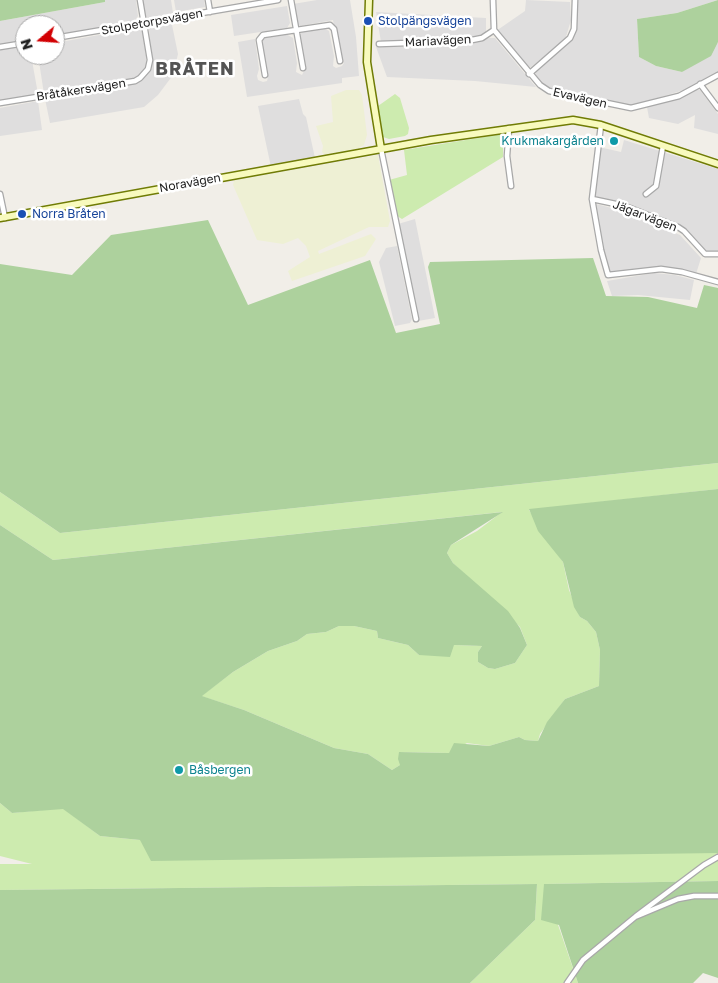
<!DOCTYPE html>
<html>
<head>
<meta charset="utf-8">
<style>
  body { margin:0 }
  #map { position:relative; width:718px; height:983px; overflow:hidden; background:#f1eee8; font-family:"Golos Text",sans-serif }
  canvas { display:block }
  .north { position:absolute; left:15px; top:15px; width:50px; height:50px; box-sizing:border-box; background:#fff; border:1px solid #a6a6a6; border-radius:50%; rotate:252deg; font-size:14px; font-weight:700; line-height:20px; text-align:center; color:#212121 }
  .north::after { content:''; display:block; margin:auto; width:18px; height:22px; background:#d20003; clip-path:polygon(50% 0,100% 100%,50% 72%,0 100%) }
</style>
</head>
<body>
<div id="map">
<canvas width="718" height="983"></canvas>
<div class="north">N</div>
</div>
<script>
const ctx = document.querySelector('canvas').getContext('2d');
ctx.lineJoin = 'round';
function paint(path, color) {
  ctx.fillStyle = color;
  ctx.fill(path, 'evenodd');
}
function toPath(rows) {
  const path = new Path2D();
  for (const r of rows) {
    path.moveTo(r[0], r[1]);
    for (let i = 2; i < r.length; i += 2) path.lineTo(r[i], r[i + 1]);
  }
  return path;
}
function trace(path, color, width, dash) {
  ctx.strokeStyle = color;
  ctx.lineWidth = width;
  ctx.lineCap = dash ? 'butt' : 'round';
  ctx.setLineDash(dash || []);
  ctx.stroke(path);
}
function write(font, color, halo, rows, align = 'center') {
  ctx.font = font + ' "Golos Text",sans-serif';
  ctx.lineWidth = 5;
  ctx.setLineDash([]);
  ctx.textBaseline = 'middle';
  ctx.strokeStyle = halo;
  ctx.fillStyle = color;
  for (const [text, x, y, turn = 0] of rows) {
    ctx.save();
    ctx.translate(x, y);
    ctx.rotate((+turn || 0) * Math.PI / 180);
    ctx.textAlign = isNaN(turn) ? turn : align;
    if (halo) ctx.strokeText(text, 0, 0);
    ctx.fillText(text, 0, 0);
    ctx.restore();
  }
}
paint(toPath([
  [105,0,136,0,138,16,134,22,55,36,55,25,25,25,25,41,0,45,0,21,105,2],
  [143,0,171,0,173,13,148,19,145,16],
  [174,0,204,0,205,7,176,12],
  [317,0,350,0,356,37,359,76,342,78,342,83,247,97,238,42,255,39,259,69,257,76,258,80,263,82,267,81,268,77,264,67,260,43,264,38,286,34,293,38,297,63,296,72,302,75,306,67,298,37,302,32,324,28,329,31,334,56,333,66,336,68,342,66,344,63,339,53,333,20,300,26,296,22,293,4],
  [526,0,570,2,571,20,565,40,531,67,525,66,496,31,525,11],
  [578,0,718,0,677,13,637,19,639,57,656,66,682,72,718,42,718,73,687,89,635,105,625,106,548,89,535,78,536,71,570,42,573,36,576,2],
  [287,6,290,23,287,28,234,36,231,15],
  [376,12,486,18,486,34,462,40,381,42],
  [171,20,178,54,173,75,158,95,144,107,50,123,45,99,135,83,144,77,152,68,149,29,152,24],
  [138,28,143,31,147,64,142,74,137,78,44,94,38,55,55,55,55,43],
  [489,38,495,38,536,87,475,81,387,77,376,47,464,46],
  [25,46,25,55,31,55,38,94,0,101,0,50],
  [695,90,700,90,718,114,718,134,694,128,695,115,678,124,649,118,647,107,681,98],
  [299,99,303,114,306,117,315,158,271,167,258,106],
  [38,101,42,130,0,136,0,108],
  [624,140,718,169,718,252,702,252,676,225,598,199,593,192,599,147,621,152],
  [596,204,616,209,680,235,701,258,696,274,653,268,610,275,606,272,593,208],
  [415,219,435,318,418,321,415,315,398,224],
  [397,246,412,319,410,323,395,326,379,262,386,248],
  [654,273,675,275,694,280,690,300,638,295,612,296,607,281]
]), '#dfdede');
paint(toPath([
  [346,90,359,90,362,95,367,135,364,145,355,150,325,155,322,152,323,146,316,126,333,122,331,96],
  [378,155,390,221,388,227,369,227,318,251,319,254,371,234,376,239,365,256,292,281,288,271,310,257,306,246,298,238,283,244,257,240,233,185,234,180]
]), '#eef0d4');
paint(toPath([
  [395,94,400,98,409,128,408,134,405,136,389,139,383,137,378,106],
  [503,134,503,157,402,219,397,216,389,180,407,175,404,150],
  [718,463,718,489,529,510,563,562,569,590,580,617,587,621,596,632,600,650,599,686,565,699,540,734,538,741,525,740,519,737,489,746,467,743,449,753,400,752,400,765,392,770,368,754,334,748,244,710,201,696,233,672,268,651,297,641,307,634,326,632,339,626,354,626,377,631,378,638,408,645,419,655,429,655,454,645,482,646,478,652,478,662,488,668,495,669,515,663,527,645,520,627,453,563,447,553,451,545,477,531,502,512,53,560,0,525,0,492,60,533],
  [0,803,12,813,63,808,100,836,140,840,718,853,718,881,544,884,578,983,470,983,535,920,537,884,0,890,0,864,32,864,0,856]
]), '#cdebaf');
paint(toPath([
  [0,0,105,0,105,2,0,21],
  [718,0,718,42,711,56,682,72,656,66,639,57,637,19,677,13],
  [208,220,248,305,370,260,396,333,440,324,428,267,430,262,593,258,606,296,648,297,697,308,704,285,718,288,718,463,60,533,0,492,0,264,72,275,111,235],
  [718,489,718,853,151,861,140,840,100,836,63,809,12,813,0,803,0,525,53,560,503,512,451,545,447,553,453,563,508,611,520,628,527,645,515,663,495,669,488,668,478,662,478,652,482,646,454,645,450,657,419,655,408,645,378,638,377,631,354,626,339,626,326,632,307,634,297,641,268,651,233,672,202,696,244,710,334,748,368,754,392,770,400,765,398,759,399,752,449,753,454,743,489,746,519,737,525,740,538,741,547,722,565,699,599,686,600,650,596,632,587,621,580,617,574,607,563,562,538,531,529,509],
  [718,881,718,978,703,973,693,983,578,983,559,925,541,920,544,884],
  [537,884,535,920,470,983,0,983,0,890]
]), '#add19d');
const street = toPath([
  [208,0,210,12],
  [291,0,303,68],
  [493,0,494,30,540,85,549,91,631,108,679,96,718,75],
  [55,38,278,0],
  [379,44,467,41,482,38,494,30],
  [0,47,25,43],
  [529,74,570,38,574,29,575,0],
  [265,75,259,40,263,35,330,25,334,29,340,61],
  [700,84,718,108],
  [0,103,135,81,140,78,148,69,150,60,140,0],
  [601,125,592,199,601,250,608,275,661,269,682,272,718,282],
  [509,128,507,156,511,186],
  [381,149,416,319],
  [0,194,5,218],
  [646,194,656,186,663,146],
  [592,199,625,206,678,227,684,231,705,254,718,254],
  [636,916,704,865,718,857],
  [567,983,583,960,635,917,678,899,694,896,718,896]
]);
const secondary = toPath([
  [369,0,367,62,381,149],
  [0,218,431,140,573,120,601,125,718,164]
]);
trace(street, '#a8a8a8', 7);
trace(secondary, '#707c05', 9);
trace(street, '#fff', 4.5);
trace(secondary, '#f8fabe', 6);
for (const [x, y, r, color] of [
  [368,21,5,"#1a4fb4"],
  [614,141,5,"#0f9aa8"],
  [22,214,5,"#1a4fb4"],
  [179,770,5,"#0f9aa8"]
]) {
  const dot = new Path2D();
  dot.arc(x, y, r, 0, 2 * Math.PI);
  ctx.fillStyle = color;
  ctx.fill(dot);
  trace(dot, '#fff', 2);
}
write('12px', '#164399', '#fff', [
  ["Stolpängsvägen",378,21],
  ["Norra Bråten",32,214]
], 'left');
write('12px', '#212121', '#fff', [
  ["Stolpetorpsvägen",152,22,-10],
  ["Mariavägen",438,41,-3],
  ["Bråtåkersvägen",81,90,-9],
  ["Evavägen",580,98,13],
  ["Noravägen",190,183,-10],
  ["Jägarvägen",645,216,21]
]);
write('12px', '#0d838f', '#fff', [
  ["Krukmakargården",604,141],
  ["Båsbergen",189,770,"left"]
], 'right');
ctx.letterSpacing = '1px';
write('bold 18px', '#545454', '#fff', [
  ["BRÅTEN",195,69]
]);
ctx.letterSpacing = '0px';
</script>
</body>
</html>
